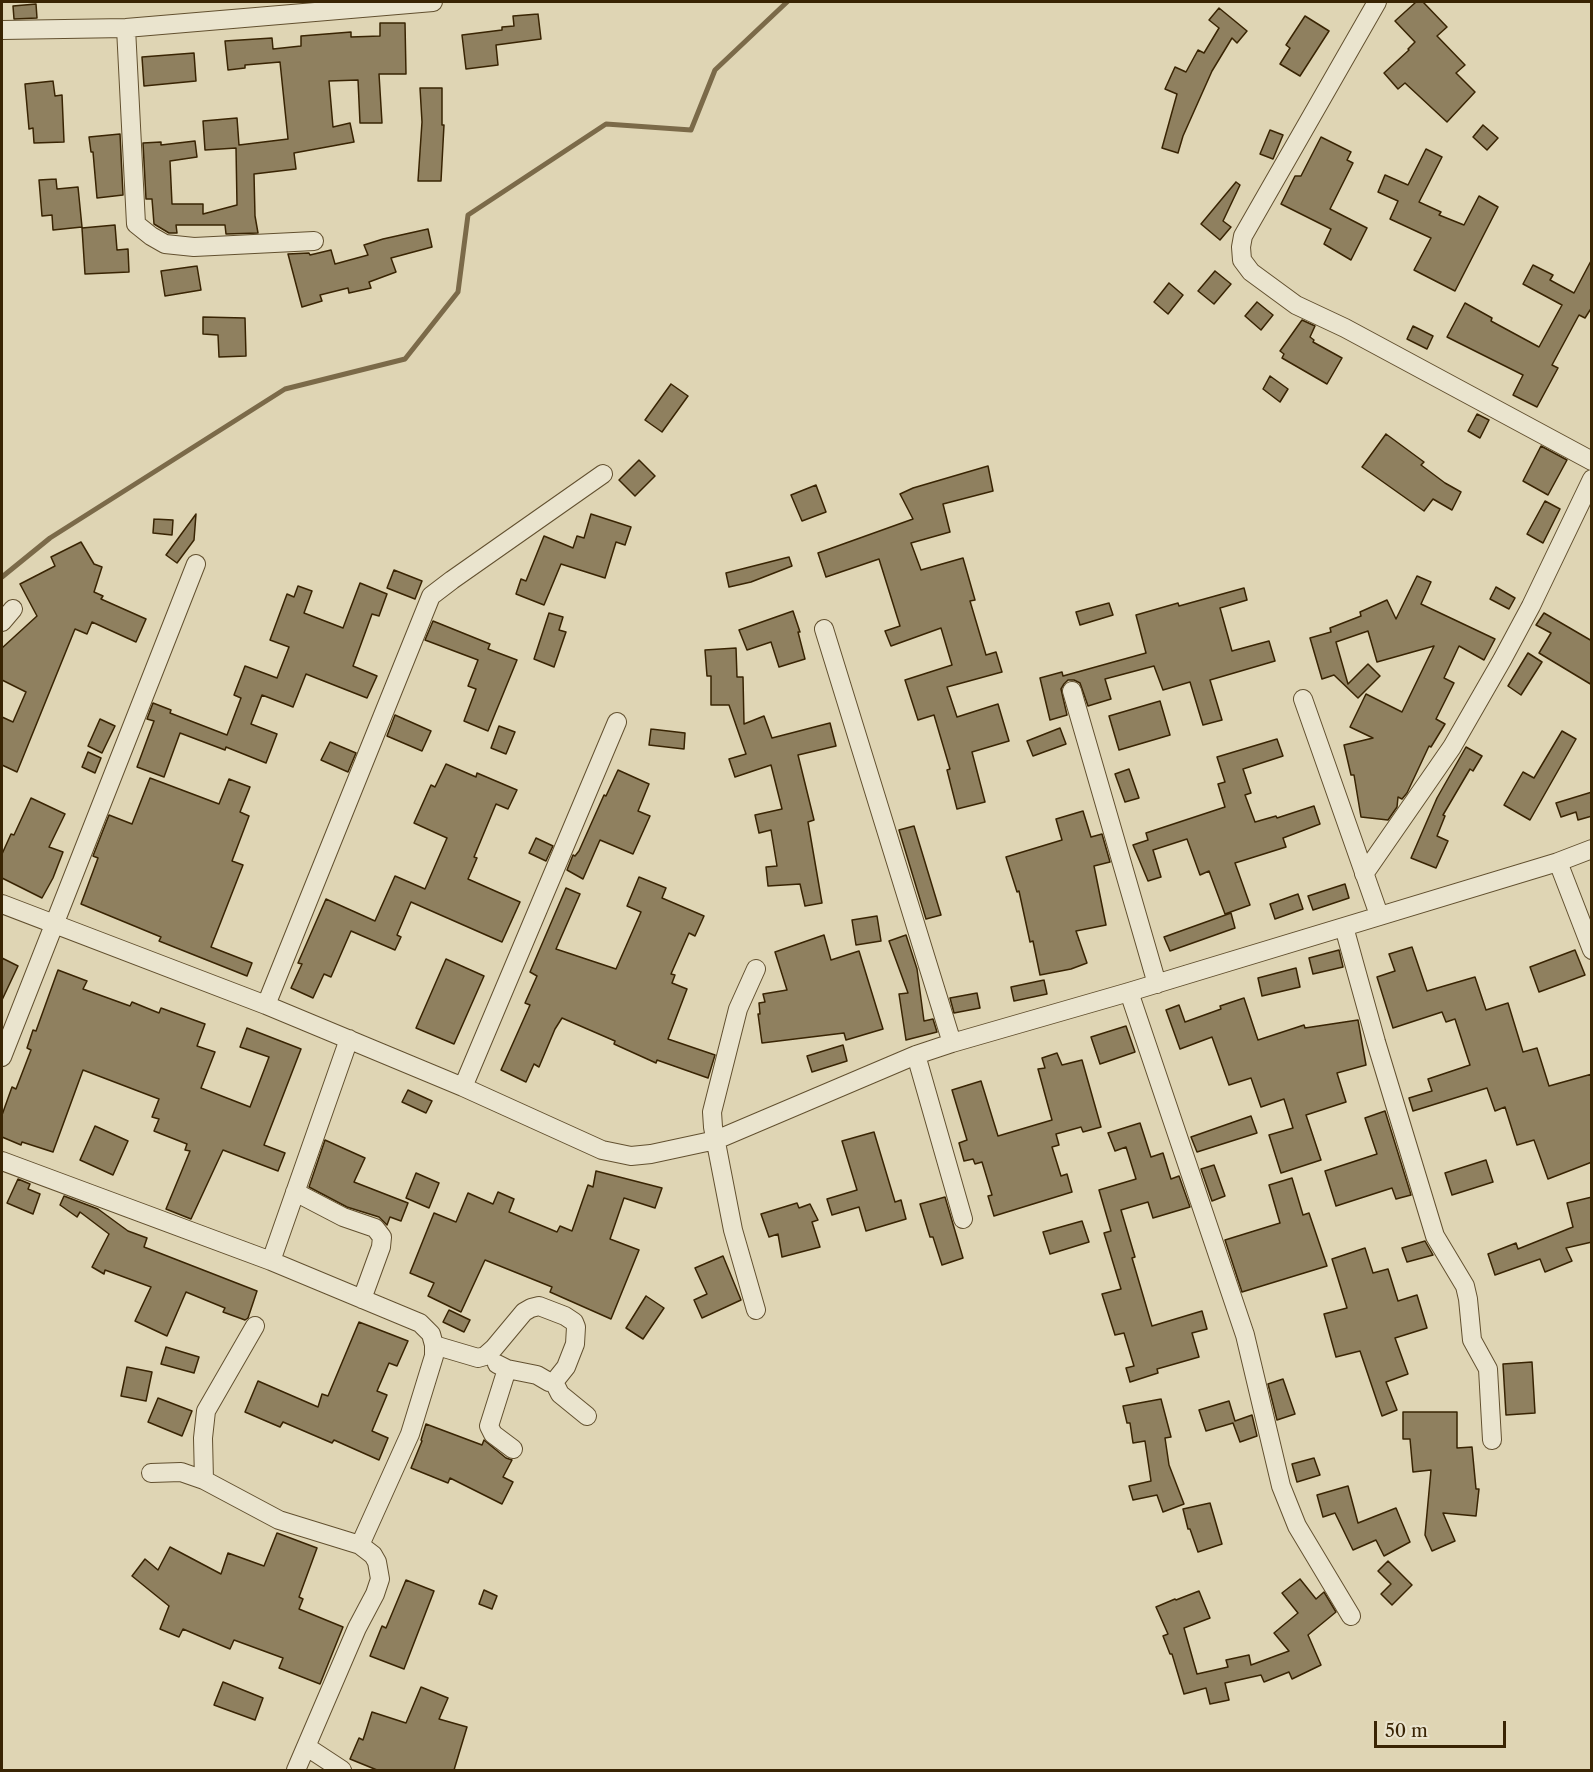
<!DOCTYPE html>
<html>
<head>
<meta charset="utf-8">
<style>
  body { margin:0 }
  #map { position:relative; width:1593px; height:1772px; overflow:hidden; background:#dfd5b4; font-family:"Libre Caslon Text",serif }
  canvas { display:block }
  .frame { position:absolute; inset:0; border:3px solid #392403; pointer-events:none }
  .scale { position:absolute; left:1374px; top:1721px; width:132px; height:27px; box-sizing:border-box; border:3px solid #392403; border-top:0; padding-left:8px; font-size:18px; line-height:21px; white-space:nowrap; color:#392403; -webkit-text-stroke:4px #eae4ce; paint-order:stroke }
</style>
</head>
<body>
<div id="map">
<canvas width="1593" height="1772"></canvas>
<div class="frame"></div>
<div class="scale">50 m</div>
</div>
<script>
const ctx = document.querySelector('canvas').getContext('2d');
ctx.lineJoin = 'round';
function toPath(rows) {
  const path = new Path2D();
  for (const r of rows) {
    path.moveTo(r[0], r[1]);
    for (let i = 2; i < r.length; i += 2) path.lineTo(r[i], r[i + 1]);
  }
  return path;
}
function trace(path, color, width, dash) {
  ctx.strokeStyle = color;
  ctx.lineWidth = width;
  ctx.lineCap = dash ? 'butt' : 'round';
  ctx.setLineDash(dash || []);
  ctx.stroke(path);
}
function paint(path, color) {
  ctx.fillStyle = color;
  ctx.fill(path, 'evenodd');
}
trace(toPath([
  [2,577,50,538,285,389,405,359,458,292,468,215,606,124,691,130,715,70,787,2]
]), '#7b6a49', 5);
const building = toPath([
  [1416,2,1423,2,1447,27,1437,36,1465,65,1456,73,1475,92,1447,122,1405,83,1398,89,1384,73,1409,50,1408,49,1415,42,1395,21,1416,2],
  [36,4,37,18,14,19,13,6,36,4],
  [1219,8,1247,31,1237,43,1232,38,1212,71,1183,136,1178,153,1162,148,1177,94,1165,89,1175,67,1186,72,1198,50,1204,53,1219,28,1209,20,1219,8],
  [538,14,541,39,496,45,498,65,466,69,462,35,502,30,502,27,514,26,513,16,538,14],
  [1305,16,1329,31,1300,76,1280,64,1290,48,1286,45,1305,16],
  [380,23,405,23,406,74,379,74,382,123,360,123,358,80,329,81,333,127,350,123,354,142,294,153,296,169,254,174,255,216,258,233,226,234,225,225,176,225,177,233,169,233,154,224,152,199,146,199,143,143,161,142,161,145,195,141,197,157,170,161,172,204,203,204,203,214,237,205,236,148,205,150,203,121,237,118,239,145,288,139,280,62,245,65,245,68,228,70,225,41,272,38,273,49,301,46,301,36,351,32,351,37,380,36,380,23],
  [194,53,196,81,144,86,142,57,194,53],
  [53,81,55,96,62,95,64,142,34,143,33,128,29,129,25,84,53,81],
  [420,88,442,88,442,125,444,125,441,181,418,181,422,122,420,88],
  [1483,125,1498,138,1487,150,1473,137,1483,125],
  [1270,130,1283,135,1273,159,1260,154,1270,130],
  [120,134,123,195,97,198,93,152,91,152,89,137,120,134],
  [1321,137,1351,152,1347,160,1353,163,1330,209,1367,228,1351,260,1324,244,1331,229,1281,204,1295,176,1301,176,1321,137],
  [1426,149,1442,157,1419,202,1441,212,1439,215,1464,225,1479,196,1498,207,1455,291,1414,270,1431,238,1390,219,1398,201,1378,192,1385,175,1408,185,1426,149],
  [56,179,57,189,78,187,82,227,53,230,52,215,42,216,39,180,56,179],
  [1236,182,1240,185,1223,221,1231,227,1220,240,1201,224,1236,182],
  [115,225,117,250,128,249,129,272,85,274,82,228,115,225],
  [428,229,432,247,391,258,396,272,369,282,371,288,349,293,348,288,320,295,322,301,302,307,288,254,309,253,310,255,331,250,335,264,368,255,364,245,383,239,428,229],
  [1592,259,1592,307,1585,318,1579,315,1552,365,1558,368,1537,407,1513,395,1523,375,1447,337,1465,303,1492,318,1491,321,1539,347,1562,305,1523,284,1533,265,1553,275,1550,280,1574,293,1592,259],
  [197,266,201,290,165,296,161,271,197,266],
  [1215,271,1231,284,1214,304,1198,291,1215,271],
  [1169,283,1183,295,1168,314,1154,302,1169,283],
  [1257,302,1273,315,1261,330,1245,316,1257,302],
  [203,317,245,318,246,356,219,357,218,335,203,334,203,317],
  [1302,320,1315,326,1310,337,1314,340,1313,342,1342,358,1327,384,1282,358,1284,354,1280,351,1302,320],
  [1413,326,1433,336,1427,349,1407,339,1413,326],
  [1270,376,1288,389,1280,402,1263,389,1270,376],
  [671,384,688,396,662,432,645,420,671,384],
  [1477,414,1489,420,1480,438,1468,431,1477,414],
  [1386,434,1424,462,1421,465,1445,483,1461,492,1452,510,1433,499,1424,511,1362,467,1386,434],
  [1541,446,1567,460,1548,495,1523,481,1541,446],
  [639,460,655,476,635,496,619,480,639,460],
  [988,466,993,491,943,504,950,532,911,543,921,570,963,558,975,600,970,601,986,655,996,652,1002,672,947,687,957,717,998,704,1009,741,972,752,985,802,957,809,947,770,950,769,934,715,918,720,905,680,952,665,941,628,891,646,885,631,900,626,879,559,826,577,818,553,913,519,900,494,913,488,988,466],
  [816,485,826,512,802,521,791,495,816,485],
  [1545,501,1560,509,1543,543,1527,534,1545,501],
  [196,514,194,540,177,563,166,555,196,514],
  [591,514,631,527,625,545,616,542,605,578,561,564,544,605,516,594,521,579,526,581,544,536,573,548,577,536,584,538,591,514],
  [154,519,173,520,172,535,153,533,154,519],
  [81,542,94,564,102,567,94,592,103,596,101,599,146,619,136,642,92,622,87,634,75,629,17,772,2,765,2,717,13,722,26,692,2,680,2,648,37,616,20,584,55,566,51,557,81,542],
  [789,557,792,566,751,582,729,587,726,573,789,557],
  [394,570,422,581,415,599,387,588,394,570],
  [1417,576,1431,582,1421,604,1495,639,1484,660,1459,646,1444,678,1454,683,1436,719,1445,724,1431,747,1429,746,1407,793,1402,799,1398,797,1397,807,1388,820,1361,817,1354,775,1351,775,1344,745,1373,738,1350,727,1366,694,1402,712,1434,646,1377,662,1368,631,1336,642,1348,684,1368,664,1380,676,1358,698,1334,675,1322,679,1310,638,1331,632,1330,628,1361,616,1360,612,1387,600,1396,619,1417,576],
  [360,583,387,594,379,616,372,614,353,666,377,676,367,698,306,674,293,707,262,695,251,724,277,734,266,763,226,747,225,750,180,733,164,777,137,767,154,721,147,719,153,703,171,710,170,713,227,735,241,698,234,695,245,666,277,678,289,647,270,640,287,594,294,597,298,586,312,591,304,613,343,628,360,583],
  [1496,587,1515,598,1509,609,1490,599,1496,587],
  [1244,588,1247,600,1220,608,1232,651,1269,641,1275,661,1210,680,1222,720,1203,725,1190,682,1163,690,1154,666,1105,679,1111,699,1088,706,1080,683,1074,680,1068,680,1064,684,1061,689,1067,715,1050,720,1040,678,1062,672,1063,676,1146,653,1136,615,1178,603,1179,606,1244,588],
  [1109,603,1113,615,1080,625,1076,612,1109,603],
  [793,611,800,632,798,632,805,659,779,667,771,642,747,650,739,630,793,611],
  [549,613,563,617,559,630,566,632,554,667,534,659,549,613],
  [1544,613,1592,641,1592,685,1539,653,1551,633,1536,625,1544,613],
  [433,621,490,644,488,649,517,660,488,731,464,721,476,689,468,686,478,660,425,640,433,621],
  [736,648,737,677,743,677,744,724,764,716,772,738,830,723,836,746,798,755,814,820,808,822,822,903,805,906,800,884,768,886,766,867,777,866,771,830,759,833,755,815,782,809,771,765,735,777,729,759,746,754,729,705,711,705,711,676,707,676,705,650,736,648],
  [1528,653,1542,662,1521,695,1508,686,1528,653],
  [1160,701,1170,735,1119,750,1109,716,1160,701],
  [395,715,431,731,422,751,387,736,395,715],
  [100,719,115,726,102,753,88,746,100,719],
  [499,726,515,732,506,754,491,748,499,726],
  [1060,728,1066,744,1033,756,1027,741,1060,728],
  [651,729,685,733,684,749,649,745,651,729],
  [1562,731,1576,739,1530,820,1504,805,1523,772,1534,778,1562,731],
  [1277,739,1283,756,1243,769,1251,793,1245,795,1255,822,1276,816,1277,818,1314,806,1320,824,1283,838,1286,847,1235,863,1250,905,1225,914,1209,871,1200,875,1187,839,1153,850,1161,877,1148,881,1133,845,1148,840,1146,833,1225,807,1218,784,1225,782,1217,757,1277,739],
  [330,742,356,753,348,772,321,760,330,742],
  [1466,747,1482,756,1473,771,1470,769,1443,815,1445,816,1437,836,1448,841,1436,868,1411,858,1437,798,1466,747],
  [88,752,101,758,95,773,82,767,88,752],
  [446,764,476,777,477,773,517,790,508,809,496,804,474,857,477,858,468,879,520,902,502,942,411,902,397,935,401,937,395,950,351,931,331,977,324,974,313,998,291,988,302,964,298,963,326,899,375,921,395,876,425,889,447,838,414,823,431,785,435,787,446,764],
  [1129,769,1139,798,1125,802,1115,774,1129,769],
  [618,770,649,784,638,811,650,816,633,854,600,840,583,879,567,870,573,855,575,856,579,851,604,795,606,796,618,770],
  [150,778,219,804,229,779,250,787,240,812,249,816,232,861,243,865,211,947,252,963,247,976,159,941,161,937,81,904,98,858,93,856,109,815,132,824,150,778],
  [1592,792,1592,816,1578,820,1576,812,1561,817,1556,803,1592,792],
  [31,798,65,814,49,847,63,852,53,878,42,898,2,878,2,854,11,834,14,835,31,798],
  [1083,811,1091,837,1102,834,1110,862,1094,866,1106,925,1076,931,1087,963,1071,969,1040,975,1033,941,1030,942,1019,891,1017,892,1006,857,1062,840,1056,819,1083,811],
  [914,826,941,915,926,919,899,830,914,826],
  [536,838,553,846,546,861,529,853,536,838],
  [639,877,666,888,662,898,704,916,695,936,689,933,671,974,675,975,672,983,687,989,668,1039,715,1055,708,1078,657,1060,656,1063,614,1044,615,1041,562,1018,555,1029,539,1067,534,1064,526,1082,501,1070,530,1005,525,1003,537,976,530,972,566,888,580,894,556,949,616,969,641,912,627,906,639,877],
  [1345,884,1349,898,1313,910,1308,896,1345,884],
  [1298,894,1303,909,1275,919,1270,904,1298,894],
  [1231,913,1235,928,1170,951,1164,937,1231,913],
  [877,916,881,941,856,945,852,920,877,916],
  [824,935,831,960,859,951,883,1029,846,1040,844,1033,762,1043,758,1014,760,1014,759,1003,765,1002,763,994,787,990,775,952,824,935],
  [906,935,917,969,924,1021,933,1019,937,1032,906,1040,899,994,908,993,889,941,906,935],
  [1412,947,1427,991,1475,977,1486,1010,1508,1003,1523,1052,1537,1048,1549,1086,1592,1074,1592,1162,1548,1179,1534,1140,1517,1145,1505,1107,1495,1111,1487,1088,1413,1111,1409,1098,1432,1091,1428,1079,1470,1065,1455,1019,1446,1022,1442,1012,1393,1028,1377,977,1395,971,1389,954,1412,947],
  [1339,950,1343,967,1313,974,1309,958,1339,950],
  [1575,950,1585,975,1539,992,1530,967,1575,950],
  [2,958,18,966,2,1000,2,958],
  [446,959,484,976,454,1044,416,1028,446,959],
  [1296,968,1300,987,1262,996,1258,978,1296,968],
  [58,970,87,981,83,989,130,1006,132,1002,159,1013,161,1008,205,1024,197,1046,215,1052,201,1088,250,1107,269,1057,240,1047,247,1028,301,1049,264,1145,285,1153,278,1171,223,1150,191,1219,166,1209,190,1151,185,1150,187,1144,154,1131,159,1119,152,1117,159,1099,83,1070,53,1152,22,1142,21,1145,2,1137,2,1115,12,1087,16,1089,31,1050,27,1048,33,1030,36,1031,58,970],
  [1044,980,1047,994,1014,1001,1011,987,1044,980],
  [977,993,980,1008,954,1013,950,998,977,993],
  [1244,998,1258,1040,1304,1025,1305,1028,1358,1020,1366,1065,1337,1073,1346,1102,1306,1115,1321,1160,1281,1173,1269,1135,1293,1128,1284,1099,1261,1107,1251,1078,1229,1085,1212,1037,1180,1049,1166,1010,1179,1005,1185,1022,1221,1009,1220,1006,1244,998],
  [1126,1026,1135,1052,1100,1064,1091,1037,1126,1026],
  [843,1045,847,1061,812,1072,807,1056,843,1045],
  [1057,1053,1062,1065,1082,1060,1101,1127,1083,1132,1081,1127,1056,1134,1059,1145,1052,1147,1061,1176,1067,1174,1072,1192,994,1216,988,1196,992,1195,982,1162,975,1164,973,1159,964,1161,959,1143,967,1140,952,1090,981,1081,998,1136,1052,1120,1038,1069,1045,1068,1042,1058,1057,1053],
  [408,1090,432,1101,426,1113,402,1102,408,1090],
  [1385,1111,1411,1195,1396,1199,1392,1188,1336,1206,1325,1171,1377,1154,1365,1118,1385,1111],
  [1251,1116,1257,1133,1197,1152,1191,1137,1251,1116],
  [1140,1123,1151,1157,1163,1153,1171,1179,1179,1176,1190,1207,1153,1218,1148,1202,1121,1210,1135,1257,1132,1258,1152,1326,1202,1311,1207,1329,1192,1333,1199,1357,1157,1369,1158,1373,1130,1382,1126,1368,1134,1366,1124,1333,1115,1335,1102,1294,1121,1289,1104,1233,1111,1231,1099,1190,1136,1179,1126,1147,1115,1151,1108,1133,1140,1123],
  [95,1126,128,1141,113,1175,80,1160,95,1126],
  [874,1132,895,1202,901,1200,906,1219,866,1231,859,1207,832,1215,827,1199,857,1190,842,1141,874,1132],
  [325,1140,365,1158,354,1182,408,1203,401,1221,390,1217,387,1225,379,1217,347,1207,309,1187,325,1140],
  [1486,1160,1493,1182,1452,1195,1445,1173,1486,1160],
  [1214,1165,1225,1196,1212,1201,1201,1169,1214,1165],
  [596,1171,662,1188,655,1208,624,1198,610,1239,639,1250,611,1319,550,1292,552,1287,485,1260,461,1312,428,1296,434,1283,410,1273,434,1213,456,1222,468,1193,493,1204,498,1192,514,1199,509,1212,557,1232,560,1226,572,1231,588,1185,593,1187,596,1171],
  [416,1173,439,1183,429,1208,406,1198,416,1173],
  [1292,1178,1303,1215,1309,1213,1327,1266,1242,1292,1225,1240,1280,1223,1269,1185,1292,1178],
  [18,1179,30,1184,28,1189,40,1194,33,1214,7,1203,18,1179],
  [64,1196,98,1209,128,1231,147,1238,144,1247,257,1291,248,1318,245,1320,223,1312,225,1308,186,1292,167,1336,135,1321,151,1287,105,1270,104,1274,92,1267,109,1234,80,1212,77,1217,60,1205,64,1196],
  [945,1197,963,1258,942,1265,933,1237,930,1237,920,1204,945,1197],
  [1592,1197,1592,1242,1566,1248,1572,1261,1545,1272,1540,1259,1495,1275,1488,1254,1516,1243,1518,1249,1573,1227,1567,1203,1592,1197],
  [797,1203,799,1208,810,1204,818,1220,812,1222,820,1247,782,1257,778,1234,769,1237,761,1214,797,1203],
  [1082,1221,1089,1242,1050,1254,1043,1232,1082,1221],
  [1425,1241,1433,1255,1407,1262,1402,1248,1425,1241],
  [1365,1248,1373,1273,1388,1269,1398,1301,1417,1295,1427,1328,1395,1338,1408,1374,1386,1382,1397,1410,1382,1416,1360,1351,1336,1357,1324,1314,1347,1308,1332,1259,1365,1248],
  [723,1256,741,1300,702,1318,694,1300,707,1294,695,1268,723,1256],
  [646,1296,664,1308,643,1339,626,1328,646,1296],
  [449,1310,470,1320,464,1332,443,1322,449,1310],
  [359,1322,408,1341,397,1366,389,1363,377,1391,387,1395,372,1431,388,1438,379,1460,334,1440,332,1443,283,1422,280,1427,245,1412,258,1381,318,1407,322,1394,328,1396,359,1322],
  [166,1347,199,1357,194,1373,161,1364,166,1347],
  [1532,1362,1535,1413,1506,1415,1503,1364,1532,1362],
  [127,1367,152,1372,146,1401,121,1396,127,1367],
  [1283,1379,1295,1414,1277,1420,1268,1384,1283,1379],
  [158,1398,192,1411,182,1436,148,1422,158,1398],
  [1161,1399,1171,1437,1165,1438,1169,1465,1184,1504,1163,1512,1157,1495,1133,1500,1129,1486,1151,1481,1145,1441,1133,1443,1130,1423,1127,1423,1123,1406,1161,1399],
  [1229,1401,1235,1421,1252,1415,1257,1436,1240,1442,1233,1423,1206,1431,1199,1410,1229,1401],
  [1403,1412,1457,1412,1457,1448,1472,1447,1476,1489,1479,1489,1476,1516,1443,1513,1455,1541,1432,1551,1425,1535,1431,1470,1413,1472,1410,1439,1403,1439,1403,1412],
  [426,1424,482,1445,484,1440,506,1458,512,1460,503,1477,513,1482,502,1504,450,1478,448,1483,411,1468,422,1441,421,1440,426,1424],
  [1314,1458,1320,1475,1297,1482,1292,1464,1314,1458],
  [1348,1486,1358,1523,1396,1508,1410,1542,1384,1556,1376,1540,1353,1550,1335,1513,1323,1517,1317,1495,1348,1486],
  [1210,1503,1222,1544,1198,1552,1190,1529,1188,1529,1183,1509,1210,1503],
  [277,1533,317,1548,299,1597,303,1599,299,1609,343,1627,320,1684,279,1668,283,1658,234,1640,230,1649,183,1629,179,1637,160,1629,169,1606,132,1576,145,1559,158,1570,170,1547,221,1574,228,1553,264,1566,277,1533],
  [1388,1561,1412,1585,1392,1605,1381,1594,1391,1584,1378,1571,1388,1561],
  [1300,1579,1316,1599,1324,1592,1336,1612,1308,1635,1321,1665,1292,1679,1289,1672,1264,1682,1261,1675,1225,1683,1229,1700,1210,1704,1206,1688,1184,1694,1172,1654,1170,1654,1163,1636,1168,1634,1156,1607,1175,1599,1176,1600,1199,1591,1210,1618,1184,1628,1197,1674,1228,1667,1226,1660,1249,1655,1251,1665,1289,1651,1274,1633,1298,1613,1282,1593,1300,1579],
  [406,1580,434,1591,404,1669,370,1656,382,1626,386,1628,406,1580],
  [484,1590,497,1596,492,1609,479,1604,484,1590],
  [223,1682,263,1698,255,1720,214,1705,223,1682],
  [421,1687,448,1698,439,1719,467,1727,454,1770,377,1770,350,1759,359,1738,363,1740,372,1712,406,1723,421,1687]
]);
paint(building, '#8f805f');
trace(building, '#392403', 1.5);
const minor = toPath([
  [1377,2,1243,236,1241,247,1242,260,1251,272,1296,305,1345,328,1592,461],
  [126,28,136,224,151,236,165,244,194,247,314,241],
  [2,30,126,28,433,2],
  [2,622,13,609],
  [824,629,952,1043],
  [1072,691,1157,984],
  [1303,699,1379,915],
  [1558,862,1592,950],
  [1364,874,1452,747,1502,660,1531,606,1592,479],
  [2,904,266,1005,463,1087,602,1150,631,1156,651,1154,716,1140,916,1055,952,1043,1129,992,1558,862,1592,849],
  [1344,927,1376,1042,1435,1236,1465,1286,1468,1299,1472,1340,1488,1369,1492,1440],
  [756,969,738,1009,712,1112,713,1127,733,1230,756,1310],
  [1129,992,1245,1335,1281,1486,1297,1526,1351,1616],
  [266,1005,431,596,452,580,603,474],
  [916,1055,963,1219],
  [2,1057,196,564],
  [463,1087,617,722],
  [2,1161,271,1261,420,1323,431,1334,434,1345,434,1356,410,1434,360,1545],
  [295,1192,343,1217,375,1228,382,1237,381,1247,362,1299],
  [271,1261,349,1039],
  [434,1345,478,1358,485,1356,494,1348,524,1312,531,1308,539,1306,565,1316,574,1322,576,1327,575,1344,566,1367,554,1382],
  [497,1364,507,1369,537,1375,549,1382,554,1382],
  [507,1369,489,1426,493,1434,513,1449],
  [554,1382,560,1394,587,1416],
  [151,1473,181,1472,204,1480,279,1520,360,1545,373,1555,377,1562,380,1579,375,1594,357,1628,296,1770],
  [204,1480,203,1438,206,1411,255,1326],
  [307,1747,342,1770]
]);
trace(minor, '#62502f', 20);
trace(minor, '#eae4ce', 18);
</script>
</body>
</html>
